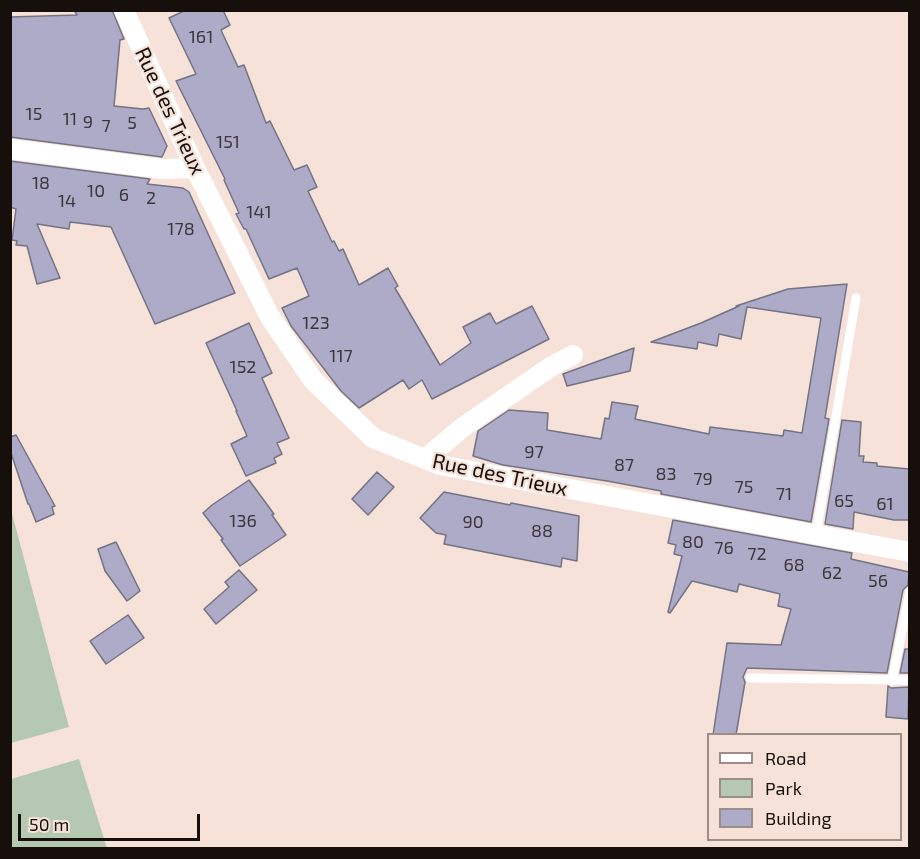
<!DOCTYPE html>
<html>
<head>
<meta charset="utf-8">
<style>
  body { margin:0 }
  #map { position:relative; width:920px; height:859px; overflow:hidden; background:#f6e2d9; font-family:"Exo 2",sans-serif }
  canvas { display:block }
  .frame { position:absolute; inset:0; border:12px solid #160f0c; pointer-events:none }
  .legend { position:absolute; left:707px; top:733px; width:195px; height:108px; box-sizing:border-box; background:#f6e2d9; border:2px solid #9c8e87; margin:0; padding:8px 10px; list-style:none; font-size:18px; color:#160f0c }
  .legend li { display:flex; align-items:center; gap:12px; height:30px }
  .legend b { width:30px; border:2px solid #9c8e87 }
  .scale { position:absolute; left:18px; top:814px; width:182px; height:27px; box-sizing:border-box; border:3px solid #160f0c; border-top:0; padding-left:8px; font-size:18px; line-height:21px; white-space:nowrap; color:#160f0c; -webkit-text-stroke:4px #f6e2d9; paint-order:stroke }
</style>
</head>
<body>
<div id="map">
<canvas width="920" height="859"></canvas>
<div class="frame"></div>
<ul class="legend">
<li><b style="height:8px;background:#fff"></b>Road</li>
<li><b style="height:16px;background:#b4c8b2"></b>Park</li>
<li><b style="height:16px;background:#adabc7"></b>Building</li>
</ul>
<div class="scale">50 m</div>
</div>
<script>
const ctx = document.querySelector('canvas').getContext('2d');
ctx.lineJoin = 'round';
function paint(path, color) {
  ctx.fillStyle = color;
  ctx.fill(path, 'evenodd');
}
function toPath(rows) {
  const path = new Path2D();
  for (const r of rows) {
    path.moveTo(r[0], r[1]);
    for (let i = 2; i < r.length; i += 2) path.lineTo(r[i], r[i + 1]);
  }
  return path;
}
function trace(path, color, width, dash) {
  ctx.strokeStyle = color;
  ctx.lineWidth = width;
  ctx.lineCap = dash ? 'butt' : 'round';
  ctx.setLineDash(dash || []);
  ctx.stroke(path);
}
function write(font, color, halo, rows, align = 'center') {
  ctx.font = font + ' "Exo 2",sans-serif';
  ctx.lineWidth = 4.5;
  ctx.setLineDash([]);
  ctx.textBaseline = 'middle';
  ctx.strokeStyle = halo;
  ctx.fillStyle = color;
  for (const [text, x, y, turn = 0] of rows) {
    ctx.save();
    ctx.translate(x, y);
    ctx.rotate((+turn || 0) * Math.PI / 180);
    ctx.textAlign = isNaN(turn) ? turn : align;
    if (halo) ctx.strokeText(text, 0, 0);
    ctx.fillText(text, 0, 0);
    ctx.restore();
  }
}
paint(toPath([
  [10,506,69,727,11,743,10,743],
  [79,759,107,848,11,848,11,779]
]), '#b4c8b2');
const building = toPath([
  [74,10,112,10,124,39,120,40,114,106,143,109,149,108,167,146,162,157,10,137,10,17,77,15,74,10],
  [186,10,223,10,230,25,221,30,238,67,244,65,266,123,270,121,294,170,307,165,317,187,308,191,332,242,334,241,339,251,343,249,359,285,388,268,398,286,395,288,440,365,471,343,463,327,490,313,496,324,532,306,549,339,432,399,422,380,409,389,403,380,359,408,341,391,291,326,282,308,309,296,297,268,269,279,246,229,244,229,236,214,239,213,224,180,225,179,176,81,196,74,169,18,186,10],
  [10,161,150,179,147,184,183,188,189,192,235,293,155,324,111,227,70,222,69,229,37,224,60,278,37,284,27,246,16,245,17,241,12,240,16,209,10,207,10,161],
  [847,284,825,418,829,419,811,522,661,494,661,491,607,481,503,465,473,456,478,431,509,410,548,413,547,430,601,439,605,418,609,419,612,402,638,406,635,419,709,434,710,427,783,436,784,430,802,433,821,318,747,307,741,339,719,334,717,346,698,342,697,349,651,342,701,323,739,306,736,306,788,289,847,284],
  [249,323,272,373,262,378,289,438,277,443,282,454,274,458,276,463,246,476,231,444,247,436,236,411,237,411,206,343,249,323],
  [634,348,630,371,567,386,563,374,634,348],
  [842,420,861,422,859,456,864,456,863,462,877,463,877,466,909,469,909,520,894,520,854,512,853,529,825,524,842,420],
  [16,435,55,506,52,507,54,514,36,522,29,504,28,504,10,450,10,437,16,435],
  [377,472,394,487,368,515,352,499,377,472],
  [249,480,274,514,272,515,286,535,240,566,221,540,223,539,203,513,212,505,249,480],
  [444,492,510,505,511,503,579,516,577,561,562,558,561,567,444,544,446,535,436,533,420,518,444,492],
  [673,520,852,553,851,559,909,572,908,585,903,590,887,673,747,668,743,677,745,682,736,735,713,735,727,643,781,645,791,609,778,606,780,594,739,584,737,592,692,581,670,613,668,612,682,556,674,554,676,545,668,543,673,520],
  [116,542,140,591,127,601,105,571,98,549,116,542],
  [239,570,257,590,216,624,204,609,229,587,225,582,239,570],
  [128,615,144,638,106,664,90,641,128,615],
  [905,649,909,649,909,673,900,673,905,649],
  [888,686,891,688,909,687,908,719,886,717,888,686]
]);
paint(building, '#adabc7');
trace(building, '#747384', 1.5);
trace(toPath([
  [816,534,856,298],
  [750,678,910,680],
  [892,681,910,591]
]), '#fff', 9);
trace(toPath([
  [124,10,195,168,270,317,313,380,373,438,440,465,910,552],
  [10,149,163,169,195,168],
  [425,459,463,427,552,366,573,355]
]), '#fff', 20);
write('18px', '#3c363b', null, [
  ["161",201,37],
  ["15",34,114],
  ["11",70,119],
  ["9",88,122],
  ["5",132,123],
  ["7",106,126],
  ["151",228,142],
  ["18",41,183],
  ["10",96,191],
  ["6",124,195],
  ["2",151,198],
  ["14",67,201],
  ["141",259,212],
  ["178",181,229],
  ["123",316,323],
  ["117",341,356],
  ["152",243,367],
  ["97",534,452],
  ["87",624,465],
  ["83",666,474],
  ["79",703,479],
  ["75",744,487],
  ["71",784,494],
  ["65",844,501],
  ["61",885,504],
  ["136",243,521],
  ["90",473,522],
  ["88",542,531],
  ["80",693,542],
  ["76",724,548],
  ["72",757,554],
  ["68",794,565],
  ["62",832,573],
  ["56",878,581]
]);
write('21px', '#160f0c', '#f6e2d9', [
  ["Rue des Trieux",170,111,65],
  ["Rue des Trieux",500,475,12]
]);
</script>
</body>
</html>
